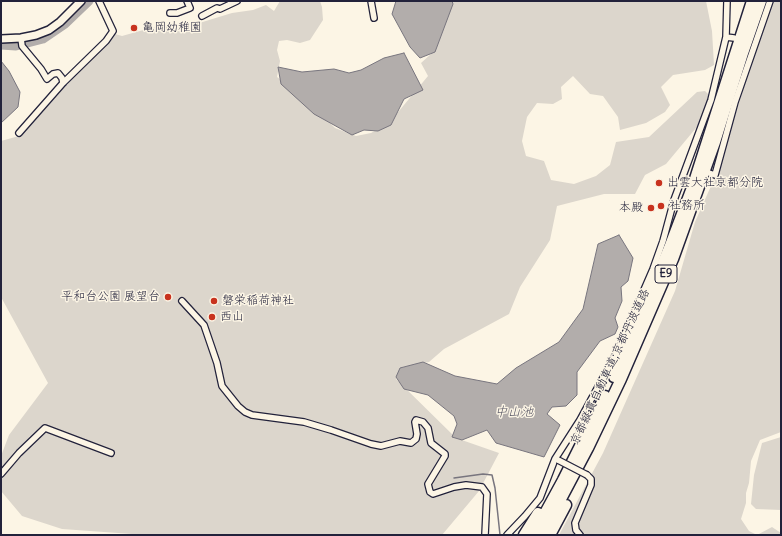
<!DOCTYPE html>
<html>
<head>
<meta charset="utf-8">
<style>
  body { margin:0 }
  #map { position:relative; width:782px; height:536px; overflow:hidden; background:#fcf5e5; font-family:Delius,sans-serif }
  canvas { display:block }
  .frame { position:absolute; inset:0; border:2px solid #22223b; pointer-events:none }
</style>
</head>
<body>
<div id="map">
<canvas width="782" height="536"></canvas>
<div class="frame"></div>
</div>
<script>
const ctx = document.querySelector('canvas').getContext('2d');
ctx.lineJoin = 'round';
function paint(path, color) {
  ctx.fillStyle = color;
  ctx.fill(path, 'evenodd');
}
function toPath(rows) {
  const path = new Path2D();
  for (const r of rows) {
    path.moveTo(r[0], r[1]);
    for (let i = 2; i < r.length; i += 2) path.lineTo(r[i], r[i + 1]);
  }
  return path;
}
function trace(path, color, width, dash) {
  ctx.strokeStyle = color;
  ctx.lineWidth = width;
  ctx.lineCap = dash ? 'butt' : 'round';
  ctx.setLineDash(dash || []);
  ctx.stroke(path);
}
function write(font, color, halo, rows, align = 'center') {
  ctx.font = font + ' Delius,"Klee One",sans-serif';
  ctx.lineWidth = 3;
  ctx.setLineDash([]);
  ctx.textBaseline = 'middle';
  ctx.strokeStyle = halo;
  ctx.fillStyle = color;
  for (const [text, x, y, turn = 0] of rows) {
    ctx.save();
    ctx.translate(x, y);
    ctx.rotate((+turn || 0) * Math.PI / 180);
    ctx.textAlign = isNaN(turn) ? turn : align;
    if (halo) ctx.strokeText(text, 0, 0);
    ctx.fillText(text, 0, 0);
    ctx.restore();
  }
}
paint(toPath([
  [280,1,320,1,322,7,323,20,310,40,300,43,287,40,279,41,277,50,280,61,277,77,297,91,335,128,356,136,371,133,389,123,428,76,421,63,431,54,439,42,440,30,448,17,446,1,706,1,712,31,714,65,705,70,673,75,661,87,670,105,665,112,646,123,620,130,618,117,603,96,590,94,573,76,561,87,562,99,553,104,537,103,527,117,522,141,526,156,544,161,551,180,574,184,596,176,610,165,616,142,649,137,697,92,705,91,709,95,701,122,666,164,645,175,635,194,604,194,557,206,550,240,520,287,509,314,444,349,429,362,403,367,396,379,456,438,499,453,479,491,442,535,146,535,62,529,22,516,1,491,1,456,9,435,48,383,1,297,1,141,19,136,40,115,81,69,115,34,122,36,161,25,183,28,232,13,253,10,266,5,274,11],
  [773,1,781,1,781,432,760,440,751,461,749,483,746,493,746,503,741,519,749,531,757,535,772,527,781,533,781,535,559,535,603,453,675,291,695,222,719,168,765,18],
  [781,437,781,510,756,509,751,504,754,475,762,443]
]), '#dcd6cc');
const water = toPath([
  [396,1,452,1,453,4,435,52,420,58,410,47,392,14,396,1],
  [404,53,423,90,404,99,391,125,378,131,364,130,352,135,314,114,281,84,278,67,302,72,334,69,349,73,361,70,384,58,404,53],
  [1,61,9,71,20,92,18,107,1,123,1,61],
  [619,235,633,258,628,281,621,287,622,301,615,318,618,327,615,334,600,341,577,372,577,395,566,406,552,407,547,414,560,425,544,457,496,443,487,430,462,440,452,437,457,424,454,416,428,395,404,389,396,377,400,368,423,362,455,376,497,384,516,368,559,342,583,309,598,244,619,235]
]);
paint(water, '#b2adab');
trace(water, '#78757e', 1);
trace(toPath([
  [454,478,483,474,492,475,495,488,500,535]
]), '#78757e', 1.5);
trace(toPath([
  [1,45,16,46,43,39,65,24,89,1]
]), '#b2adab', 9);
const minor = toPath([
  [371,1,374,18],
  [170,13,177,13,190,8,187,1],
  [202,16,217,8,220,9,237,1],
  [726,37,734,38],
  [21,38,22,46,41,69,47,79,53,74,58,73,62,78,63,83],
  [19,133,63,83,106,41,113,31,99,1],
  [709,173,715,175,735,102,770,1],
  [182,301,204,325,217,363,222,386,238,406,245,412,252,415,304,422,331,430,371,444,381,446,400,441,411,443,416,439,417,434,415,422,416,420,423,422,428,428,431,443,445,454,445,456,428,484,430,492,433,494,454,487,466,485,482,487,487,494,485,535],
  [1,474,19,453,45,428,111,453],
  [507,535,525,516,540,498,555,459,580,420,617,352,653,269,663,241,674,200,711,100,726,37,727,1],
  [580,535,576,530,575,523,591,485,591,479,587,475]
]);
const tertiary = toPath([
  [1,39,21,38,36,35,49,30,60,22,81,1]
]);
const motorway = toPath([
  [614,377,669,248,693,185,752,1],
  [524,535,538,513],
  [533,535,563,480,605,396],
  [542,535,588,448,621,379,673,259,715,142,743,53,761,1],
  [550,535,566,505]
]);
trace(minor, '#22223b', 8);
trace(tertiary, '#22223b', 10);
trace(motorway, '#22223b', 13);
trace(minor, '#fcf5e5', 5.5);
trace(tertiary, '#fcf5e5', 7);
trace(motorway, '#fcf5e5', 10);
const minorBridge = toPath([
  [558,460,587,475]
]);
trace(minorBridge, '#22223b', 8, []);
trace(minorBridge, '#fcf5e5', 5.5);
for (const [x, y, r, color] of [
  [134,28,4,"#c8321e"],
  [659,183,4,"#c8321e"],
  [661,206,4,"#c8321e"],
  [651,208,4,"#c8321e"],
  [168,297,4,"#c8321e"],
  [214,301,4,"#c8321e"],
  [212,317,4,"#c8321e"]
]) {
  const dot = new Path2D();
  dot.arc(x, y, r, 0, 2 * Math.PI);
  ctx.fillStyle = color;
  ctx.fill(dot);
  trace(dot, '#fcf5e5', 1.5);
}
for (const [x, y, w] of [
  [666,274,22]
]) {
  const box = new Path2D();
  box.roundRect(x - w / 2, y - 9, w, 18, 3);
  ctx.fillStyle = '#fcf5e5';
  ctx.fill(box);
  trace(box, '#22223b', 1);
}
write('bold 11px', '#22223b', null, [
  ["E9",666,274]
]);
write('12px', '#22223b', '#fcf5e5', [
  ["亀岡幼稚園",142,28],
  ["出雲大社京都分院",667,183],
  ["社務所",669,206],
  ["本殿",643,208,"right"],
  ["平和台公園 展望台",160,297,"right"],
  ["磐栄稲荷神社",222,301],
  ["西山",220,317]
], 'left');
write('12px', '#22223b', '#fcf5e5', [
  ["京都縦貫自動車道;京都丹波道路",610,367,-65]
]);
write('italic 13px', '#545362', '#fcf5e5', [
  ["中山池",514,412]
]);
</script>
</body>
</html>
